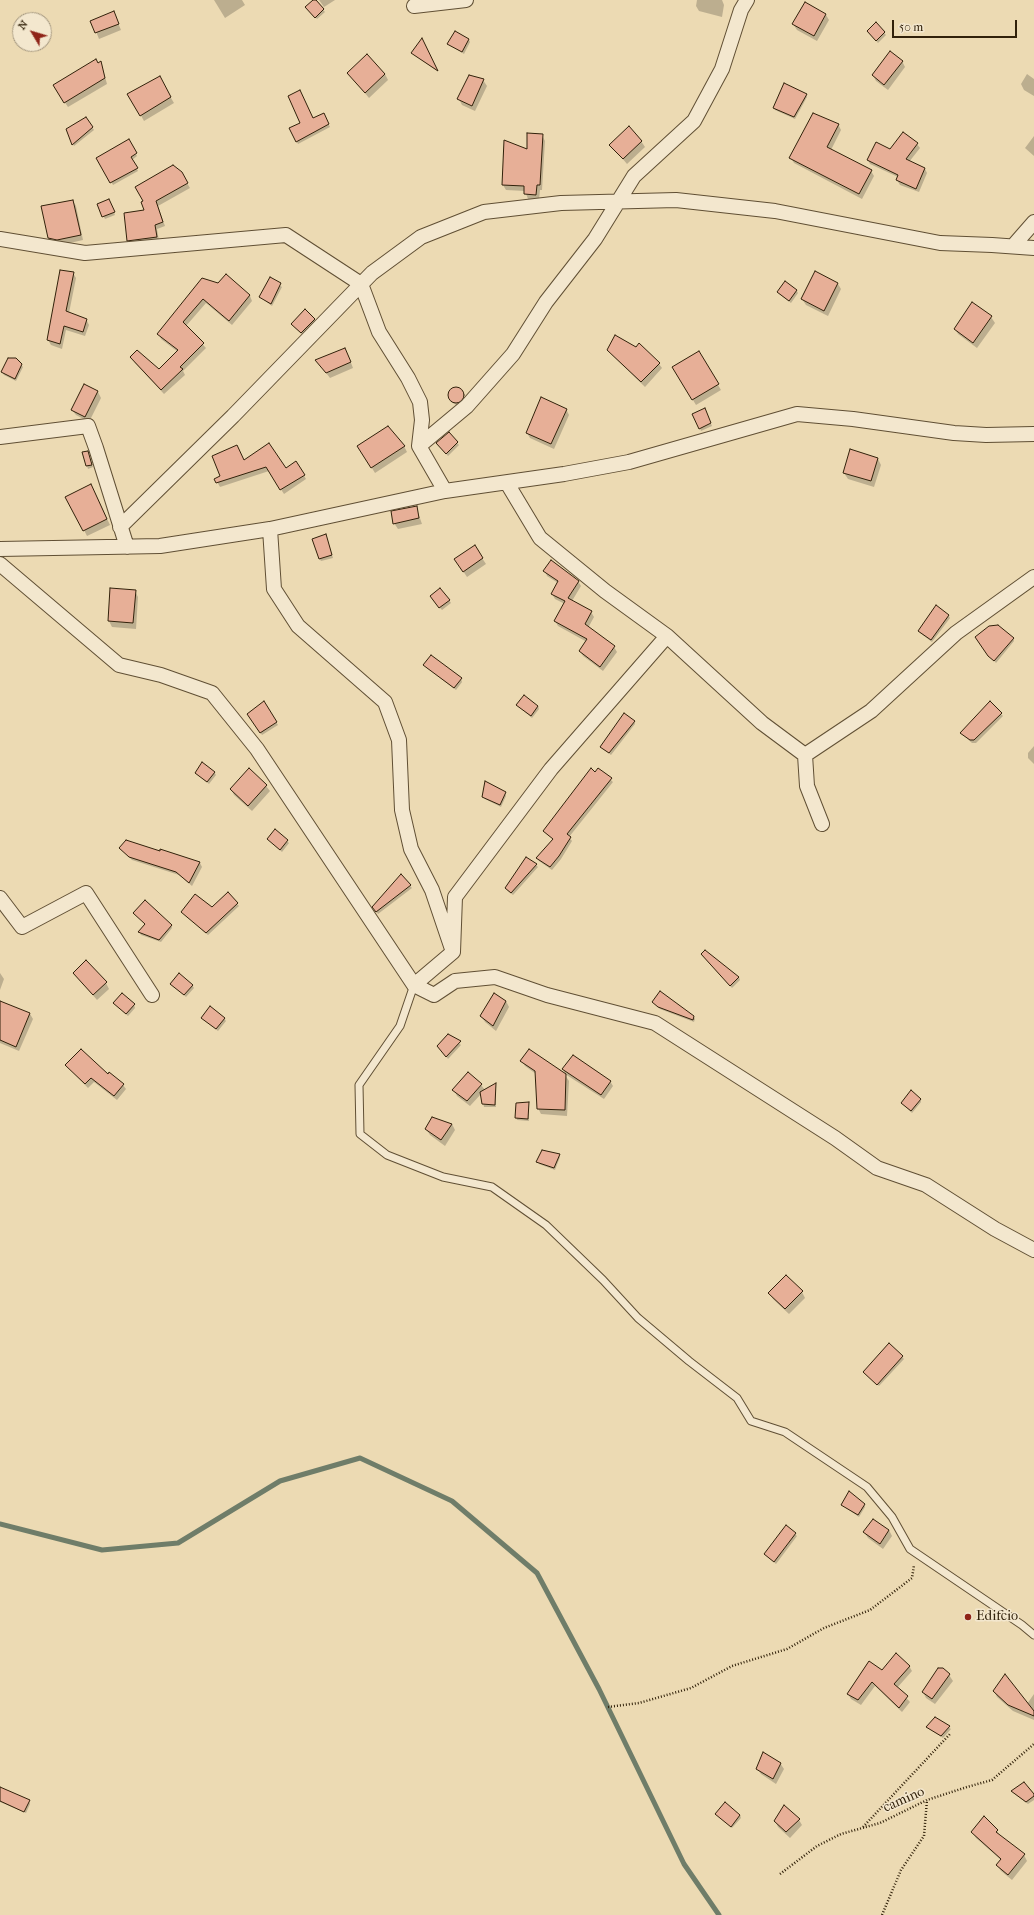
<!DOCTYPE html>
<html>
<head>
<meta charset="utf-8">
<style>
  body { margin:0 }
  #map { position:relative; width:1034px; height:1915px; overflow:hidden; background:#ecdab3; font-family:"IM FELL French Canon",serif }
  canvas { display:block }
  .north { position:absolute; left:12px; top:12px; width:40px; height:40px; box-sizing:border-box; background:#f3e7ce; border:1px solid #a59880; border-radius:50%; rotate:308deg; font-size:11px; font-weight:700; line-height:16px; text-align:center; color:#31210a }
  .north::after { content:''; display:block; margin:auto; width:14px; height:18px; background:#8f2418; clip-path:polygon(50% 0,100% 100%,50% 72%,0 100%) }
  .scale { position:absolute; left:892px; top:20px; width:125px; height:18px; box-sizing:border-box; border:2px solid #31210a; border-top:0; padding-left:5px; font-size:12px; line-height:14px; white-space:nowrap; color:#31210a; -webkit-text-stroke:3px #f3e7ce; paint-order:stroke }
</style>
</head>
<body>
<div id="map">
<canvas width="1034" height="1915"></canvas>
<div class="north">N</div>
<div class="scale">50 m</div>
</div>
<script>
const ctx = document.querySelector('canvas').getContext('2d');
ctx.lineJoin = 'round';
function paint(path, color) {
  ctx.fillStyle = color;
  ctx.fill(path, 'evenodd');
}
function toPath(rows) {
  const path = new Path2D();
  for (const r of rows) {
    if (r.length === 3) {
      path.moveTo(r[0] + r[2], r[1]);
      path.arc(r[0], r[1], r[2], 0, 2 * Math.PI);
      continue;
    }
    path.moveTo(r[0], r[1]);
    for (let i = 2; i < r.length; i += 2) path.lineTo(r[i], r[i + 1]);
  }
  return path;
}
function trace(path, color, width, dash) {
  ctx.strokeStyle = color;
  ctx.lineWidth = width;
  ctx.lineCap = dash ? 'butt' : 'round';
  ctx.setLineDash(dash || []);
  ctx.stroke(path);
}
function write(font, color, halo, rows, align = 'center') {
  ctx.font = font + ' "IM FELL French Canon",serif';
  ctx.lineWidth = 3;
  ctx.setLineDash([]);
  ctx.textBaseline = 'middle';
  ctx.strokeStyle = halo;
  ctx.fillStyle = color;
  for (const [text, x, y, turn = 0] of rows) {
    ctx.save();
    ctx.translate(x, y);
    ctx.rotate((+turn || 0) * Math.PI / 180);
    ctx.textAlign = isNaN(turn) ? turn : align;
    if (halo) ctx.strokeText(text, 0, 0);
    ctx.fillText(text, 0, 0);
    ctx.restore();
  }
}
paint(toPath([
  [214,0,242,0,245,5,225,18],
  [315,0,325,12,317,19,308,10],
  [319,0,335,0,324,7],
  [697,0,722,0,724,5,722,17,699,11,696,6],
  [826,15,829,20,817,41,797,30,793,24],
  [116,18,121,30,99,39,92,21],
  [876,23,886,35,878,43,868,32],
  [469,40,470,42,464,54,449,44],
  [423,42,437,71,412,53],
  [902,61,905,67,888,90,876,81,873,75],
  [101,62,107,84,68,107,54,86],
  [348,73,385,74,388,80,369,98],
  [1027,74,1034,79,1034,96,1024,90,1021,84],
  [159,78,174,103,144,121,129,94],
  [483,80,487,86,475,111,462,105,459,99],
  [806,94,807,97,795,119,775,110,774,108],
  [325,117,330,127,298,144,290,129,301,123],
  [86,118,94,130,74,146,73,144],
  [838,124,841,130,831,150,871,171,874,176,862,199,794,163,791,158],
  [542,135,545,141,542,190,540,190,539,200,528,199,525,191,506,190,503,185,527,150],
  [1034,136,1034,156,1025,148],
  [128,140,137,156,132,160,138,171,113,185,98,158],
  [641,141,645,147,627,164,611,145],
  [917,144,920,148,909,162,925,169,927,173,919,192,900,185,897,180,898,177,870,164,868,160,890,150],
  [181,173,190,188,158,206,165,226,157,229,159,241,131,245,128,240,145,210],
  [73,201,76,206,83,240,61,245,52,244,48,238],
  [110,203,115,215,105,219,98,205],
  [73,273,76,278,69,313,86,319,89,325,85,336,66,330,62,349,51,345,48,340],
  [226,276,250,296,252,301,232,325,206,303,186,326,206,348,183,371,185,375,164,394,134,362,159,371,178,352,161,339,159,334,218,285],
  [270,278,282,287,272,306,260,297],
  [838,284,841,289,828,316,806,305,802,299],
  [796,290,798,293,791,303,778,293],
  [991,317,995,323,977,348,958,334,955,329],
  [314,319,316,322,303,335,294,327],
  [609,350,659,364,662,368,645,387,612,355],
  [698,352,721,390,696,405,673,367],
  [348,355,353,368,330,378,317,361],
  [21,365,23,367,16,381,4,375,2,372],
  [85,386,98,392,101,398,89,422,76,415,72,410],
  [455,388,460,389,465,399,458,406,451,402,449,395,451,390],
  [566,409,569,415,554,449,530,438,527,433],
  [706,412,712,426,701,431,700,428],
  [449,434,459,445,448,456,439,445],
  [404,446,407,452,375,473,362,452],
  [83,453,89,454,93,467,88,469],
  [878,459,881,465,874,487,848,479,844,473],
  [244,461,285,469,296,462,306,479,284,494,269,471,220,487,216,480],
  [94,491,110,525,87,536,84,530],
  [416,507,422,524,398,529,394,523],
  [327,538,333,558,321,561,319,558],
  [482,558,486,564,467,577,459,565],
  [545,571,578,581,581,586,572,601,591,612,594,617,588,628,614,647,617,652,603,671,583,656,580,651,587,642,558,626,555,621,565,604,555,599,552,594,558,583,547,576],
  [111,589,135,591,138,597,136,629,112,627,109,621],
  [432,599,449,600,451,603,442,610],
  [948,615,950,618,932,642,920,633,919,631],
  [1013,638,1014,641,996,663,977,640],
  [426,667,461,679,462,682,456,690],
  [264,703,278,725,262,735,248,714],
  [517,705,538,706,539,709,532,718],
  [1001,714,1003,716,976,743,972,743,961,733],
  [634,721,635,724,611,755,603,749,602,747],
  [1034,746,1034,764,1028,758,1028,753],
  [599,769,613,782,569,837,572,841,561,859,552,870,539,861,537,858,554,840,544,831],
  [249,770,266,786,270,791,252,811,234,795,231,789],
  [214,772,216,775,209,784,196,773],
  [505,793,506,796,501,807,485,799,484,797],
  [275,831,289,843,282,852,268,839],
  [120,848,200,863,202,867,192,886,179,875,132,860],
  [536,865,538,867,513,895,508,891,506,888],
  [401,876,412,888,378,914,373,907],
  [237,904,239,906,208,935,182,912],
  [134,913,171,925,172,928,161,942,141,935,140,933,146,925],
  [702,955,739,977,740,980,732,988],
  [0,973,4,979,0,990],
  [74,973,106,983,109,989,97,1000],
  [171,984,192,985,194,988,186,997],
  [506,1001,509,1007,496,1031,485,1022,481,1016],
  [0,1002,30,1014,33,1019,19,1051,0,1043],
  [653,1002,694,1017,695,1019,694,1022,660,1009],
  [114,1003,134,1005,135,1008,128,1016],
  [224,1018,226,1021,218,1031,204,1020],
  [449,1035,461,1045,448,1059,440,1048],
  [522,1061,565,1075,569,1081,567,1116,541,1114,538,1108,536,1074,525,1066],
  [66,1065,108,1075,123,1085,126,1089,117,1100,94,1082,88,1088],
  [563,1069,610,1081,613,1086,604,1099,565,1074],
  [469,1074,481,1085,485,1090,495,1084,496,1107,484,1107,481,1094,470,1106,457,1096,454,1090],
  [920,1099,921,1102,912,1113,902,1103],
  [528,1103,529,1121,517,1120,516,1117],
  [432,1118,452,1124,455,1130,445,1146,430,1135,426,1129],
  [559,1155,560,1157,555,1170,539,1164,538,1162],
  [802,1292,805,1298,789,1314,773,1299,769,1293],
  [902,1357,904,1359,879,1386,864,1373],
  [864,1504,865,1507,859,1517,842,1505],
  [787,1527,797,1536,776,1564,765,1554],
  [889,1530,892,1536,883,1549,868,1538,864,1532],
  [909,1666,912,1671,897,1688,910,1702,902,1712,875,1686,861,1705,851,1699,848,1694,882,1672],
  [949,1675,953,1681,935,1704,926,1698,923,1692],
  [994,1691,1027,1704,1034,1694,1034,1720,1013,1711,997,1697],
  [935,1718,951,1729,943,1738,927,1727],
  [780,1763,784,1769,776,1784,761,1774,757,1768],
  [0,1790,29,1801,30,1804,26,1813,0,1802],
  [1012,1792,1034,1795,1034,1800,1028,1804],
  [717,1815,740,1815,741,1818,732,1828],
  [799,1820,802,1825,790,1838,778,1827,775,1821],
  [997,1831,1000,1836,1024,1855,1027,1861,1012,1880,1001,1871,997,1865,1001,1860,976,1838,972,1832]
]), '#0003');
trace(toPath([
  [0,1524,102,1550,178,1543,280,1481,360,1458,452,1501,537,1573,599,1689,684,1864,719,1915]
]), '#6f7d69', 5);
const building = toPath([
  [313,0,316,0,324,9,315,18,305,7,313,0],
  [805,2,826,14,814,36,792,24,805,2],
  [114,11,119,24,95,33,90,21,114,11],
  [876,22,885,32,876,41,867,31,876,22],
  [455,31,469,39,462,52,447,44,455,31],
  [422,38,438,71,411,53,422,38],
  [890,51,903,61,884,85,872,75,890,51],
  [367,54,385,74,365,93,347,73,367,54],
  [96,59,98,63,101,61,105,78,64,103,53,85,96,59],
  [469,75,484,79,472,106,457,99,469,75],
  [160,76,171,97,140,116,127,94,160,76],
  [784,83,807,94,794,117,773,108,784,83],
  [300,90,313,118,324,113,329,124,296,142,289,128,300,123,288,96,300,90],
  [813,113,839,124,827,147,872,170,859,194,789,158,813,113],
  [86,117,93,127,72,145,66,129,86,117],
  [629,126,642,141,623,159,609,145,629,126],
  [903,132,918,143,906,159,925,168,916,189,896,180,898,175,867,160,876,142,890,149,903,132],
  [527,133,543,134,540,185,537,185,536,195,524,194,524,186,502,185,504,140,527,149,527,133],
  [129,139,137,153,131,157,138,168,110,183,96,158,129,139],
  [173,165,182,172,188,183,156,201,163,222,155,225,157,237,127,241,124,213,144,210,141,202,143,201,135,187,173,165],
  [109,199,115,212,102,217,97,204,109,199],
  [73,200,81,235,57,240,48,238,41,206,73,200],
  [60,270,74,272,66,311,87,319,83,332,64,326,60,344,47,340,60,270],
  [815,271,838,283,824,311,801,299,815,271],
  [226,274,250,295,229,321,203,299,183,322,204,343,180,367,183,369,161,390,130,357,137,350,159,369,178,350,157,334,202,278,218,283,226,274],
  [270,277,281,283,271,304,259,297,270,277],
  [785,281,797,290,789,301,777,292,785,281],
  [972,302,992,316,973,343,954,329,972,302],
  [305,309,315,319,301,333,291,324,305,309],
  [615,335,636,347,639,343,660,363,641,382,607,350,615,335],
  [345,348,351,362,326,373,315,360,345,348],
  [699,351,719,384,692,400,672,367,699,351],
  [8,358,16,358,22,364,15,379,1,372,8,358],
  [84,384,98,391,85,417,71,410,84,384],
  [456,395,8],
  [541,397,567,409,551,444,526,433,541,397],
  [705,408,711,423,699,429,692,414,705,408],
  [388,426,405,446,371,468,357,446,388,426],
  [449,432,458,442,446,454,436,443,449,432],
  [269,443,286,468,296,461,305,475,280,490,266,467,216,483,214,479,220,476,212,456,237,445,244,460,269,443],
  [850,449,878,458,871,481,843,473,850,449],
  [88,451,92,465,86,466,82,452,88,451],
  [91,484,107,519,83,531,65,497,91,484],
  [417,506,419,518,393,524,391,511,417,506],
  [326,534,332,555,319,559,312,539,326,534],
  [475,545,483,558,463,572,454,559,475,545],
  [551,560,579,581,568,598,592,611,585,624,615,646,600,667,579,651,587,639,554,621,565,601,551,594,558,581,543,571,551,560],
  [110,588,136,590,133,623,108,621,110,588],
  [440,588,450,600,439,608,430,596,440,588],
  [936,605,949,615,931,640,918,631,936,605],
  [998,625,1014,638,994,661,988,656,975,637,989,626,998,625],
  [431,655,462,678,454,688,423,665,431,655],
  [524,695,538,706,531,716,516,705,524,695],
  [264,701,277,722,260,733,247,714,264,701],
  [990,701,1002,713,974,740,970,740,960,733,990,701],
  [624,713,635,721,609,753,600,747,624,713],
  [202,762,215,772,207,782,195,773,202,762],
  [249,768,267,785,248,806,230,789,249,768],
  [591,768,595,772,598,768,612,778,567,834,571,837,559,856,550,867,536,858,553,839,543,831,591,768],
  [485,781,506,792,500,805,482,797,485,781],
  [275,829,288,840,280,850,267,839,275,829],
  [126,840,160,851,160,849,200,862,189,883,176,872,129,857,119,848,126,840],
  [526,857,537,864,511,893,505,888,526,857],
  [401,874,411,885,376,912,372,907,401,874],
  [228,892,238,903,206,933,181,912,195,894,212,907,228,892],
  [145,900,172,925,159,940,138,932,145,924,133,913,145,900],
  [705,950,739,977,730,986,701,954,705,950],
  [86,960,107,982,93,995,73,973,86,960],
  [179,973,193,985,184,995,170,984,179,973],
  [660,991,694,1016,693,1020,658,1007,652,1002,660,991],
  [122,993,135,1004,126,1014,113,1003,122,993],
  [494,993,506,1001,493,1026,480,1016,494,993],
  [0,1001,30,1013,16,1047,0,1040,0,1001],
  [210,1006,225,1018,216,1029,201,1018,210,1006],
  [448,1034,461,1041,446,1057,437,1046,448,1034],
  [81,1049,108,1074,109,1072,124,1084,114,1096,91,1078,85,1084,65,1065,81,1049],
  [529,1049,566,1074,565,1110,537,1109,535,1071,520,1061,529,1049],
  [573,1055,611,1081,601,1095,562,1069,573,1055],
  [468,1072,482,1084,467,1101,452,1090,468,1072],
  [496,1083,495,1105,482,1104,480,1092,496,1083],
  [911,1090,921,1099,911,1111,901,1103,911,1090],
  [529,1102,528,1119,515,1118,516,1103,529,1102],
  [432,1117,452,1124,441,1140,425,1129,432,1117],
  [542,1150,560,1154,554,1168,536,1162,542,1150],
  [786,1275,803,1291,785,1309,768,1293,786,1275],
  [889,1343,903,1356,877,1385,863,1372,889,1343],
  [849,1491,865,1504,858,1515,841,1505,849,1491],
  [873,1519,889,1530,880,1544,863,1532,873,1519],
  [786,1525,796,1533,774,1562,764,1554,786,1525],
  [896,1653,910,1666,894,1684,908,1696,899,1708,872,1682,858,1700,847,1694,869,1661,882,1670,896,1653],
  [938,1668,943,1668,950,1674,932,1699,922,1692,938,1668],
  [1005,1674,1034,1711,1034,1716,1008,1705,993,1691,1005,1674],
  [935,1717,950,1726,941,1736,926,1727,935,1717],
  [763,1752,781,1763,773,1779,756,1769,763,1752],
  [1024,1782,1034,1794,1034,1796,1026,1802,1011,1791,1024,1782],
  [0,1787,30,1800,24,1812,0,1801,0,1787],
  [725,1802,740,1815,731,1827,715,1814,725,1802],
  [784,1805,800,1819,786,1832,774,1821,784,1805],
  [984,1816,998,1830,996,1832,1025,1854,1008,1875,996,1865,1001,1859,971,1832,984,1816]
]);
paint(building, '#e7af97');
trace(building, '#31210a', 1);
const lane = toPath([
  [414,985,400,1026,359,1085,360,1134,387,1155,443,1177,492,1187,546,1225,603,1280,638,1318,689,1361,737,1398,751,1421,785,1432,867,1487,892,1517,910,1549,1022,1625,1034,1635]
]);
const street = toPath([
  [414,6,466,0],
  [0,239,85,253,286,235,361,284,379,332,408,378,420,402,422,420,419,446,445,491],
  [1013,246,1034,222],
  [0,437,88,426,96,448,127,547],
  [419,446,467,406,513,354,546,302,595,239,634,176,694,121,722,69,741,10,747,0],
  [507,483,540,538,605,591,667,636,762,723,805,755,807,786,822,824],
  [120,527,233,416,372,273,421,237,484,212,561,203,676,200,775,211,940,243,992,245,1034,248],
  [270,529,274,589,298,626,385,702,399,740,402,810,411,849,432,890,453,952],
  [0,549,160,546,270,529,445,491,564,474,629,462,797,414,853,419,954,433,986,435,1034,434],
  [0,564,119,665,161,675,212,693,257,749,414,985,434,995,455,981,495,977,547,995,655,1023,835,1138,877,1168,926,1185,995,1229,1034,1250],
  [805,755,871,711,956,633,1034,577],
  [0,898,22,927,86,893,152,995],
  [414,985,453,952,455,897,551,769,667,636]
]);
trace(lane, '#604f34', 9);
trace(street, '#604f34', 16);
trace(toPath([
  [608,1707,639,1703,691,1688,732,1666,787,1649,824,1628,870,1610,912,1578,914,1565],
  [863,1827,950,1734],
  [780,1874,817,1846,841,1834,880,1823,927,1800,967,1787,992,1780,1034,1744],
  [882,1915,901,1870,924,1836,927,1800]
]), '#31210a', 2.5, [1, 2]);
trace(lane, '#f3e7ce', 7);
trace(street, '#f3e7ce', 14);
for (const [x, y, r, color] of [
  [968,1617,4,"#8f2418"]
]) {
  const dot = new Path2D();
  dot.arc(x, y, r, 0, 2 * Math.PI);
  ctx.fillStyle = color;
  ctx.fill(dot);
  trace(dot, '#f3e7ce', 1.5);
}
write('14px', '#31210a', '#f3e7ce', [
  ["Edifcio",976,1617]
], 'left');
write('14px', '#31210a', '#f3e7ce', [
  ["camino",904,1800,-24]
]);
</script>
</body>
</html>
